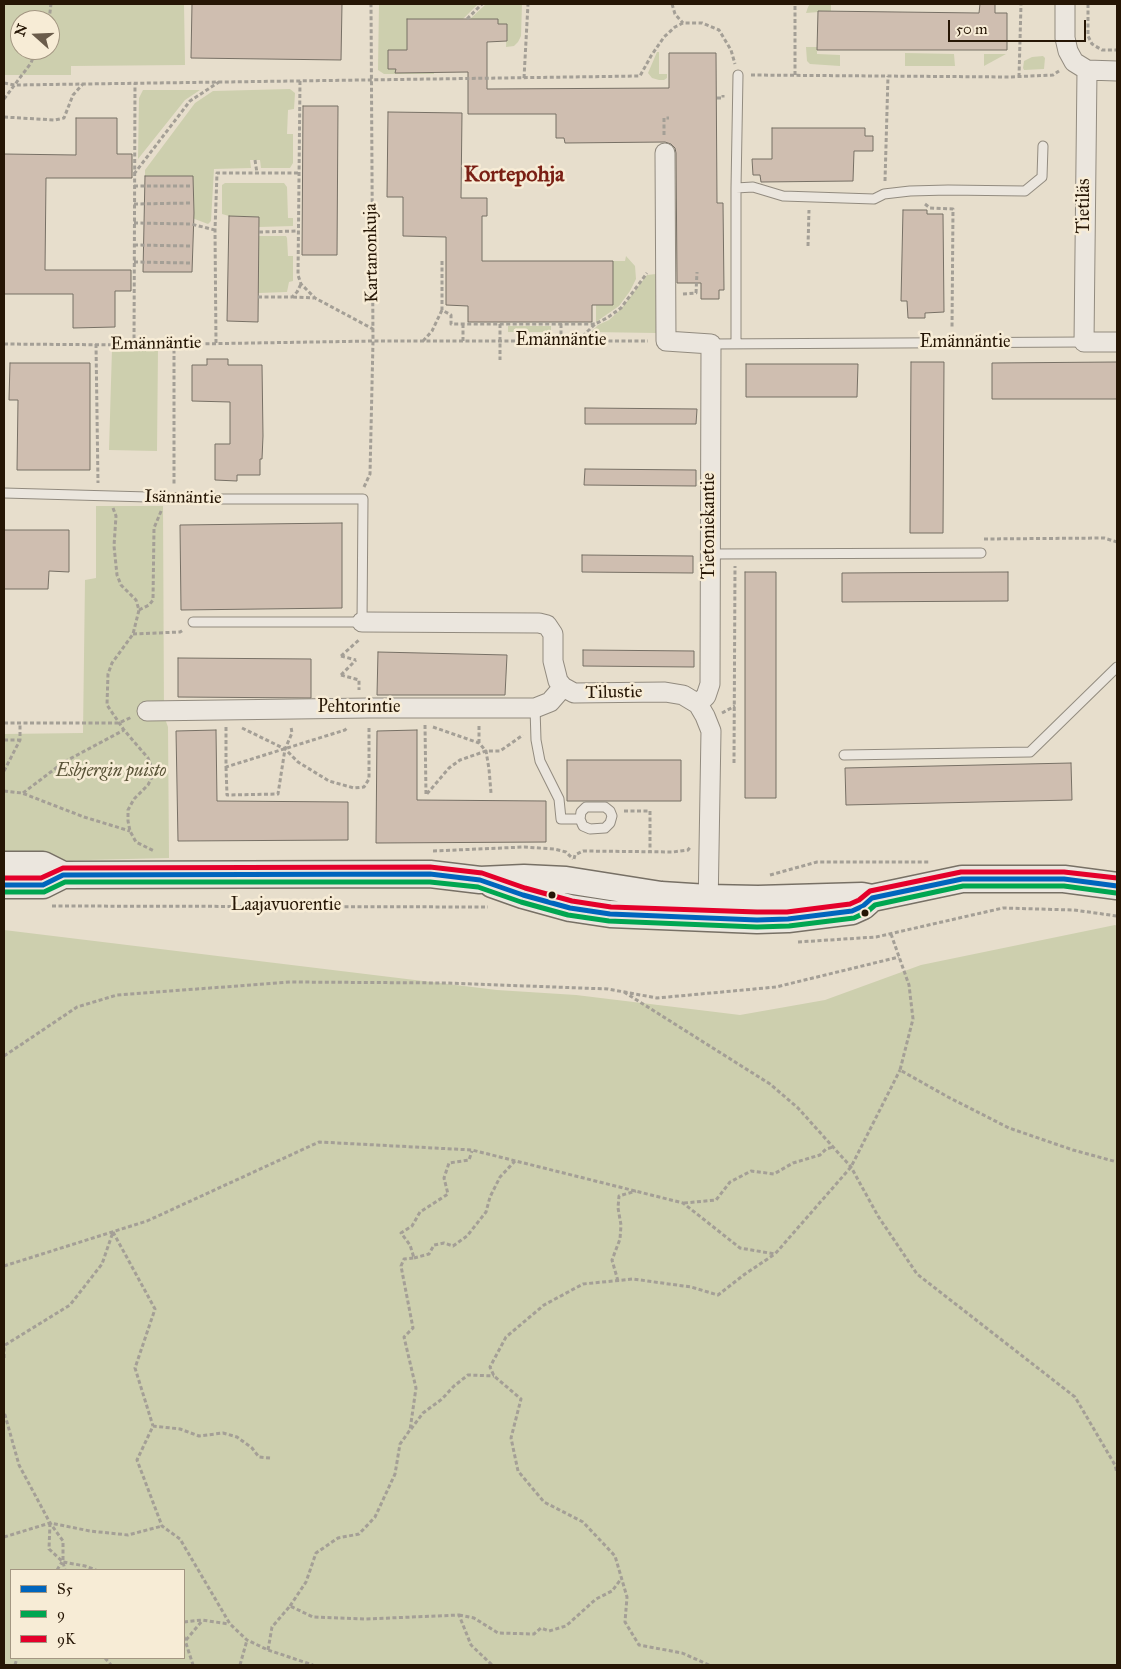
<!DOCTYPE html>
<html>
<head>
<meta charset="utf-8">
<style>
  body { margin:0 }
  #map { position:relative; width:1121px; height:1669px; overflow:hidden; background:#e7decc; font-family:"IM FELL Great Primer",serif }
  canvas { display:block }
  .frame { position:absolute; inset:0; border:5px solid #261605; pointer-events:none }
  .legend { position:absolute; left:10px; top:1569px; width:175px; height:90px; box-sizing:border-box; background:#f7ecd6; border:1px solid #a39682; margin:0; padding:6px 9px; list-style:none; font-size:15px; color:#261605 }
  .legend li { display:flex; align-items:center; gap:10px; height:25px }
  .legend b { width:25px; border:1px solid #a39682 }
  .north { position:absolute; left:10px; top:10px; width:50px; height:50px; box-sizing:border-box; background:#f7ecd6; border:1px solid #a39682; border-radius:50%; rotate:290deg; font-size:14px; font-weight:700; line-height:20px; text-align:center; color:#261605 }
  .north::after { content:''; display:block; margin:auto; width:18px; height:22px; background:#6a5c4b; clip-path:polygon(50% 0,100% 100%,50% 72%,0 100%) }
  .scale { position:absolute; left:948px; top:20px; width:138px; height:22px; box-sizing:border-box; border:2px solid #261605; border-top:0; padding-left:6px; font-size:15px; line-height:18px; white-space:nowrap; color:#261605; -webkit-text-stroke:4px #f7ecd6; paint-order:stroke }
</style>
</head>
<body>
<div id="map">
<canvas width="1121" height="1669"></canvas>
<div class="frame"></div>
<ul class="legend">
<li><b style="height:6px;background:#0065bd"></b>S5</li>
<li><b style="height:6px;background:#00a651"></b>9</li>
<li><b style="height:6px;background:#e4002b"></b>9K</li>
</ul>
<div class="north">N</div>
<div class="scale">50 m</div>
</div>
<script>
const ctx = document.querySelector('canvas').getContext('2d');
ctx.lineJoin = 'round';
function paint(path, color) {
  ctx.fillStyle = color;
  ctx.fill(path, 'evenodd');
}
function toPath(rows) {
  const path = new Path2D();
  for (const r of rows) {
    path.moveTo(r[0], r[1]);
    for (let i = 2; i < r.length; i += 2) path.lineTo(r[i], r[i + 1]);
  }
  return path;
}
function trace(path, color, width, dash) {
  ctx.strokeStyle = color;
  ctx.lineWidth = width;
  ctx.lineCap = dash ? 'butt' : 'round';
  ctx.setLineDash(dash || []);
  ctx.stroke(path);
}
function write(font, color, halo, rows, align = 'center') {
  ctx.font = font + ' "IM FELL Great Primer",serif';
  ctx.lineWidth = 5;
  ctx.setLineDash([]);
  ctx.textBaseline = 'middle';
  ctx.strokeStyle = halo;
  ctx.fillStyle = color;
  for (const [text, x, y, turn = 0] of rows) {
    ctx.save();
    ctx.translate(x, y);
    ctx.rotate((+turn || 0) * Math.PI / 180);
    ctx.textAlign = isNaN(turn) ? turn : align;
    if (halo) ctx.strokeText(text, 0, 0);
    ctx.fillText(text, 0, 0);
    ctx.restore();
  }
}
paint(toPath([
  [4,4,184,4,185,65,71,66,71,75,4,75],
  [20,20,50,20,50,50,20,50],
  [379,4,478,4,463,19,407,19,407,41,412,50,388,51,388,69,396,69,396,73,434,73,434,74,384,74,378,70],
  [486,4,522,4,521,36,518,42,514,46,506,47,507,24,498,24,498,19,470,19],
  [810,4,831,4,831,11,806,13,808,7],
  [806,47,817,47,817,54,840,55,840,66,810,64,807,61],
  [657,52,659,52,659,74,667,74,667,78,664,80,659,80,652,78,648,73],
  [905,53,954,54,955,66,905,66],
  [984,54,1006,54,984,66],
  [1043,56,1045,58,1044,69,1024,70,1023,68,1024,61,1032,57],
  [290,89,295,93,294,109,288,110,287,134,293,134,293,163,290,168,261,168,260,160,250,160,251,168,214,169,211,221,208,224,192,218,145,212,194,212,193,177,145,176,145,170,195,103,213,91],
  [143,90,200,90,185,100,138,159,139,98],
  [225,183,284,183,287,187,288,218,293,218,293,226,259,227,259,217,229,216,222,214,222,185],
  [259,236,286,236,287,238,288,256,293,256,293,281,289,282,287,292,258,293],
  [626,256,635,266,636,279,630,291,619,306,596,322,596,305,613,261,625,261],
  [656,274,661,279,661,324,656,333,591,332,598,325,609,320,621,309,647,275],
  [508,326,551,326,551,332,508,332],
  [112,349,158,349,157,451,109,450],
  [96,506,163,506,164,716,168,727,169,858,4,862,4,734,83,733,85,580,96,578],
  [1115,925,1117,926,1117,1665,4,1665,4,930,497,990,576,995,740,1015,825,1000,921,965],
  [11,1570,184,1570,184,1658,11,1658]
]), '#cdcfae');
const building = toPath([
  [192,4,342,4,341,60,191,58,192,4],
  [980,4,995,4,995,13,1007,13,1007,50,817,50,818,11,979,13,980,4],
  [407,19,498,19,498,24,507,24,507,41,487,42,487,89,669,88,669,53,716,53,717,203,723,203,724,290,719,290,719,299,701,299,701,283,677,283,676,153,675,148,671,144,665,142,565,143,564,138,556,138,556,114,468,114,468,72,395,73,396,69,388,69,388,50,407,50,407,19],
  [303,106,338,106,337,255,302,255,303,106],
  [388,112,462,113,461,198,487,198,487,216,482,216,482,261,613,261,613,305,592,305,592,322,468,322,468,306,446,305,446,237,403,236,403,197,387,197,388,112],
  [76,118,117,118,117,154,132,154,132,178,46,178,45,270,131,270,131,291,115,291,115,327,73,328,73,294,4,294,4,154,76,155,76,118],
  [772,128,865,128,865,136,873,136,873,151,854,151,853,181,761,182,760,175,753,175,752,159,772,159,772,128],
  [145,176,193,176,194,213,192,272,143,272,145,176],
  [903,210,927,210,927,214,943,214,944,312,925,313,925,318,908,318,907,301,901,301,903,210],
  [229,216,259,217,258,322,227,321,229,216],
  [207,359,228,359,228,365,262,365,263,436,262,459,260,459,260,475,237,475,237,481,215,480,215,444,230,444,230,402,192,401,192,365,207,365,207,359],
  [911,362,944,362,943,533,910,533,911,362],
  [1117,362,1117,399,992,399,992,363,1117,362],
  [10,363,90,363,90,470,17,470,18,400,9,400,10,363],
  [746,364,858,364,857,397,746,397,746,364],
  [585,408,697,409,696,424,585,424,585,408],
  [585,469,696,470,696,486,584,485,585,469],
  [342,523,342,608,181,610,180,525,342,523],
  [4,530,69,530,69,572,49,571,48,589,4,589,4,530],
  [582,555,693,556,693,573,582,572,582,555],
  [745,572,776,572,776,798,745,798,745,572],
  [1008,572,1008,601,842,602,842,573,1008,572],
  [583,650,694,651,694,667,583,666,583,650],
  [378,652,507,655,505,695,377,695,378,652],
  [178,658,311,659,311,698,178,697,178,658],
  [216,730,217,801,348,802,348,840,178,841,176,731,216,730],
  [417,730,417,800,546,801,546,842,376,843,377,731,417,730],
  [567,760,681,760,681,801,567,801,567,760],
  [1071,763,1072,800,846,805,845,768,1071,763]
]);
paint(building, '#cfbeb0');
trace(building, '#777065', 1);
const service = toPath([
  [738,75,736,188,753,187,783,196,874,199,884,194,910,191,948,190,1025,191,1042,177,1043,146],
  [736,188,736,343],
  [711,344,1084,342],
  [4,493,220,499,363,499,362,622,193,622],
  [710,554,981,553],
  [535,708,536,740,540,761,559,799,561,819,580,819,581,812,586,807,605,807,610,811,612,816,610,823,605,828,590,829,583,826,580,819],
  [844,755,1030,752,1117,667]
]);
const minor = toPath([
  [1065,4,1065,38,1068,51,1074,62,1087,70,1117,71],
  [1087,70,1084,342,1117,342],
  [665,153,666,341,711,344,710,684,706,696,698,704],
  [362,622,539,623,547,625,553,634,553,661,558,681,563,687,574,693,665,692,683,695,698,704,705,716,711,731,708,910],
  [147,711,369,708,535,708,550,702,563,687]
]);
const secondary = toPath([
  [4,865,43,865,63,875,430,874,480,880,524,878,566,880,661,895,708,898,758,899,862,896,872,898],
  [492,884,523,895,570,908,610,914,757,920,788,919,852,911,863,906,872,898,962,879,1064,879,1117,886],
  [4,885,43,885,63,875]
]);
trace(service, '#928b7f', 11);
trace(minor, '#928b7f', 21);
trace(secondary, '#777065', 29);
trace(toPath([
  [672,4,675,14,683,23],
  [1088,4,1088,36,1092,44,1102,50,1117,50],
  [467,19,482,4],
  [49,20,51,4],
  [751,75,1009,77,1053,75,1059,71],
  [795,75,795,4],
  [1019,77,1021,4],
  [524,78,528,4],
  [300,81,298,275,301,284,315,298,373,329],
  [4,83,15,85,640,76,651,56,664,37,675,27,683,23,702,23,719,30,731,50,735,64],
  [717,98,723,98,723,95],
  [4,99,31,63,36,50],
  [4,117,55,120,64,118,73,95,83,84],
  [664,135,664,118,669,118],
  [255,160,257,173],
  [134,174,190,101,219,82],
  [885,181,888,76],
  [134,186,192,186],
  [134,204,192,203],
  [925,204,930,208,953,209,952,329],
  [134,223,191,224,215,230],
  [259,232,298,231],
  [134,245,191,246],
  [808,246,809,210],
  [442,261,442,310,451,315,451,324,595,324],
  [134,262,191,263],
  [683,294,696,293,697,272],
  [258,297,292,297,297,292,301,284],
  [293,297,314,298],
  [500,324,500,360],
  [561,324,561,341],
  [423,341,432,331,442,310],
  [463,341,463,324],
  [578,341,595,324,607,318,621,308,647,273],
  [174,343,174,485],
  [216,343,215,230,217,173,298,173],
  [4,344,134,345,373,341,648,341],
  [96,344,98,483],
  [134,345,135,83],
  [364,487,370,474,373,341,371,4],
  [113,508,116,516,114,546,117,575,121,585,136,600,139,610,133,634,112,663,108,674,107,705,124,730,148,758,151,766,152,777,148,785,134,799,128,810,128,821,130,831,136,842,154,851],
  [984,539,1104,538,1117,542],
  [139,610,149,605,153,600,154,528,162,509],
  [133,634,180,632,183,630],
  [341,656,360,639],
  [341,656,356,660],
  [341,675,359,680,359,690],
  [341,675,356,660],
  [722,713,735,706],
  [4,723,119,723,132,717],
  [425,725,426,795,449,768,460,760,486,751,500,751,523,735],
  [479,726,479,743],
  [226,727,226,767,345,730,348,727],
  [433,727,479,743,486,751,489,769,491,793],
  [242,728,285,749,298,762,329,781,354,788,364,787,369,779,369,726],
  [4,740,20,740],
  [734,763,735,566],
  [226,767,227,795,278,794,285,749,292,733,291,727],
  [4,771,20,740,20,723],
  [4,791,22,793,84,817,130,831],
  [23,793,64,762,124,730],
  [624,811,650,811,650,852],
  [433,851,524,847,554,849,566,852,573,859],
  [574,859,575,855,583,851,673,852,688,850,691,846],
  [770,875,817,862,930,862],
  [52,906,488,907],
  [891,934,909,985,913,1019,900,1070,948,1097,1009,1128,1073,1150,1117,1162],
  [798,942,876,937,1003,908,1074,910,1117,916],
  [624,992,770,1084,798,1108,851,1167,878,1216,917,1274,1075,1397,1115,1465,1117,1473],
  [4,1056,77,1007,117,995,290,982,446,983,608,989,657,998,776,987,899,957],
  [684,1203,716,1200,730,1182,751,1171,774,1174,793,1163,820,1155,826,1149,833,1147],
  [113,1232,155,1309,135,1368,153,1426],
  [414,1258,429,1254,434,1245,444,1243,453,1246,467,1236,486,1212,490,1197,500,1177,515,1161],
  [4,1266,147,1221,319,1142,472,1150,683,1203,740,1248,775,1254,851,1167,900,1070],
  [618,1281,612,1260,620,1239,621,1225,618,1208,619,1196,636,1191],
  [5,1345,70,1305,102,1264,113,1232],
  [4,1358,4,1344],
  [4,1415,5,1415,19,1465,50,1523,63,1541,63,1562,65,1570],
  [411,1429,423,1413,442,1399,454,1386,468,1375,494,1376],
  [270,1458,259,1457,252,1448,237,1437,223,1433,199,1436,180,1429,153,1426,137,1460,162,1526,180,1539,230,1624,247,1640,268,1650,313,1665],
  [50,1523,49,1549,63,1562,85,1566,96,1570],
  [4,1537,50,1523,90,1531,128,1535,162,1526],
  [57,1570,62,1562],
  [290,1606,306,1582,316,1553,338,1538,359,1534,375,1517,395,1474,400,1444,410,1430,416,1388,404,1337,413,1328,401,1266,404,1259,414,1258,410,1245,401,1233,412,1226,420,1212,448,1194,444,1178,449,1163,469,1160,472,1151],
  [459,1615,474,1618,498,1633,534,1634,541,1628,549,1631,566,1626,596,1599,612,1591,621,1579],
  [184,1622,202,1620,229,1624],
  [184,1637,193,1665],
  [186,1640,202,1621],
  [268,1650,272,1627,290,1606,313,1617,366,1619,459,1615,471,1645,492,1665],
  [105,1658,111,1665],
  [15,1665,17,1658],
  [240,1665,247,1640],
  [709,1665,682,1653,639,1645,625,1622,627,1597,615,1556,583,1522,544,1502,518,1471,511,1438,521,1399,494,1376,490,1367,506,1337,544,1305,583,1284,633,1279,691,1287,718,1295,745,1274,775,1254]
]), '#a49f96', 3, [4, 2.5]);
trace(service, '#ebe6de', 9);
trace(minor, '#ebe6de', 19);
trace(secondary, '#ebe6de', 26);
trace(toPath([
  [4,885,43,885,63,875,430,874,480,880,523,895,570,908,610,914,757,920,788,919,852,911,863,906,872,898,962,879,1064,879,1117,886]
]), '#0065bd', 5);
trace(toPath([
  [4,892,44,892,65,882,430,882,478,887,521,902,568,915,609,921,757,927,789,926,854,918,867,912,875,905,963,886,1064,886,1116,893]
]), '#00a651', 5);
trace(toPath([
  [4,878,41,878,63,868,430,867,482,873,525,888,572,901,611,907,757,912,787,912,850,904,859,900,870,891,961,872,1064,872,1117,878]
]), '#e4002b', 5);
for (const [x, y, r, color] of [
  [552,895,4.5,"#261605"],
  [865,913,4.5,"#261605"]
]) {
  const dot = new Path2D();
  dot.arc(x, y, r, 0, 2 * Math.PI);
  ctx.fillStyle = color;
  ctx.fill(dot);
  trace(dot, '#f7ecd6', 2);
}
write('18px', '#261605', '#f7ecd6', [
  ["Tietiläs",1085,206,-90],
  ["Kartanonkuja",372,253,-91],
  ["Emännäntie",561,341],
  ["Emännäntie",965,343],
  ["Emännäntie",156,344,-1],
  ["Isännäntie",183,498,1],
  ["Tietoniekantie",710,526,-90],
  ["Tilustie",614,693,-1],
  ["Pehtorintie",359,708],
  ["Laajavuorentie",286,906]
]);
write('italic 18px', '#595337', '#f7ecd6', [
  ["Esbjergin puisto",111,772]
]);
write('bold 22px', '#7a1f14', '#f7ecd6', [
  ["Kortepohja",514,176]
]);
</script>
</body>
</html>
